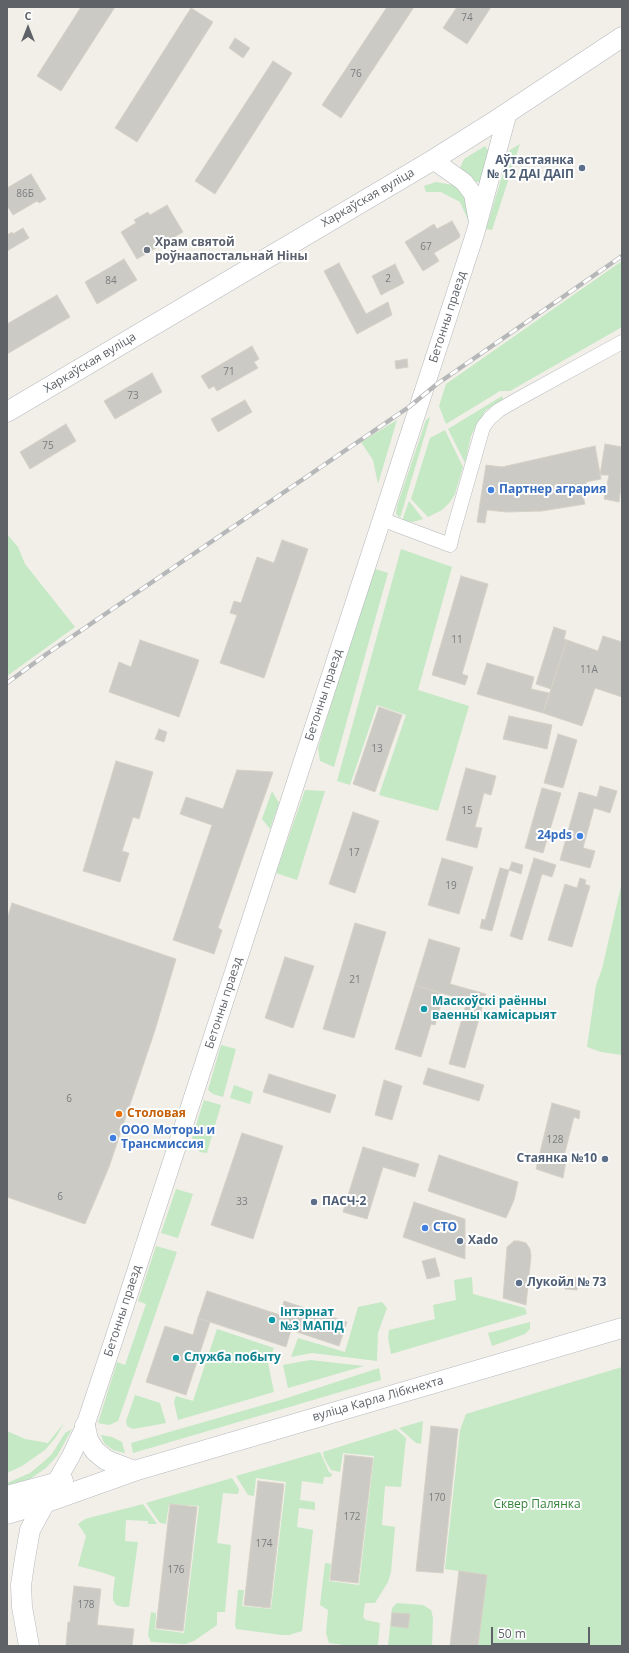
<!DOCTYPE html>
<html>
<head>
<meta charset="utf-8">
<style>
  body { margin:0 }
  #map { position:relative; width:629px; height:1653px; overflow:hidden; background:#f1efe8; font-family:"Open Sans",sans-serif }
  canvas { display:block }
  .frame { position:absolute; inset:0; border:8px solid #5f6368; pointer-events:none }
  .north { position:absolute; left:8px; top:8px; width:40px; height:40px; -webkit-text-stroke:3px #fff; paint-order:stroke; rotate:0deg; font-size:11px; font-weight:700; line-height:16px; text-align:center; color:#5f6368 }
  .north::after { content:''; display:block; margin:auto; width:14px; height:18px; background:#5f6368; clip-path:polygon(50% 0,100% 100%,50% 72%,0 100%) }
  .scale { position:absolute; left:491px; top:1627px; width:99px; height:18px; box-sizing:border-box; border:2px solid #5f6368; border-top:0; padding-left:5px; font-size:12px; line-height:14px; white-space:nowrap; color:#5f6368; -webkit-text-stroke:3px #fff; paint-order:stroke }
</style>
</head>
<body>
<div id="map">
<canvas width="629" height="1653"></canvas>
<div class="frame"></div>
<div class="north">С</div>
<div class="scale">50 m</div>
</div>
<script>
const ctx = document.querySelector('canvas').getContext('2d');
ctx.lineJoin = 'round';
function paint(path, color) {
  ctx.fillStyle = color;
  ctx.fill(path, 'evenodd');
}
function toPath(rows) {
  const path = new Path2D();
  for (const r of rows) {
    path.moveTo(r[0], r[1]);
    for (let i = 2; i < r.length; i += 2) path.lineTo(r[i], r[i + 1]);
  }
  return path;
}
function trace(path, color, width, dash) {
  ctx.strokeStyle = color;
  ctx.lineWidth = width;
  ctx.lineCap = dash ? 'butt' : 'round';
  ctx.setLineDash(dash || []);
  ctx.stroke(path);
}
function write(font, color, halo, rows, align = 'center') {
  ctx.font = font + ' "Open Sans",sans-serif';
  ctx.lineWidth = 4;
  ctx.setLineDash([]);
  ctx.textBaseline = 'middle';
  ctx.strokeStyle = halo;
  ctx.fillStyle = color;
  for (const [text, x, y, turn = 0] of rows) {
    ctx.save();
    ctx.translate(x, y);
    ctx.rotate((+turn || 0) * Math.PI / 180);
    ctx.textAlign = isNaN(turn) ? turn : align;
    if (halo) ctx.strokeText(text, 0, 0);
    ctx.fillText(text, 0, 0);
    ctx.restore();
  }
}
paint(toPath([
  [520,144,492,230,486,229,510,150],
  [485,146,490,153,481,182,476,182,468,177,460,168,464,159],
  [436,182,458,186,471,201,469,222,460,202,441,192,426,192,424,186],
  [622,261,622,327,510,391,500,391,446,424,439,406,446,384],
  [502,396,503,400,486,410,477,424,471,436,465,463,448,429],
  [430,417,429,421,400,518,396,514,397,506,426,420],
  [397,420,378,484,373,460,361,442],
  [445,430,463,467,455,494,450,502,442,510,428,517,411,499,430,438],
  [409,501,423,519,413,522,402,521],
  [7,534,18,547,25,564,75,627,7,676],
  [401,549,452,567,418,690,469,706,438,811,379,795,406,715,377,705,350,785,337,781],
  [372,568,388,573,334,767,320,761,318,748],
  [305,790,325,791,297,880,276,873],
  [272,791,279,803,270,829,262,819],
  [622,882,622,1055,601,1052,587,1047,596,985,602,969],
  [221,1045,236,1049,223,1097,213,1094,208,1090],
  [234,1085,253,1092,250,1104,230,1098],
  [204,1100,221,1105,207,1153,200,1152,195,1146,192,1138],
  [176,1189,193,1194,178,1238,161,1233],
  [156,1246,177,1252,118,1421,109,1425,98,1423,117,1362,125,1365,146,1304,138,1301],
  [472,1277,473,1294,525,1308,527,1314,391,1354,388,1338,389,1330,435,1319,433,1305,456,1300,454,1280],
  [382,1302,387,1308,378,1333,377,1361,312,1353,291,1357,298,1338,345,1352,358,1307],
  [530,1322,530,1329,525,1334,492,1346,488,1333],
  [217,1329,274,1348,268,1363,274,1392,178,1420,174,1402,176,1396,193,1401],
  [310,1360,364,1366,288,1388,283,1365],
  [622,1367,622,1646,478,1646,486,1575,445,1569,460,1430,466,1414],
  [379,1368,381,1380,133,1453,131,1443,284,1399],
  [135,1395,160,1403,166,1423,133,1429,127,1426,126,1421],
  [423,1421,421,1444,416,1443,399,1428],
  [64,1423,56,1437,45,1450,22,1466,7,1473,7,1431,25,1439,48,1443],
  [72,1429,57,1456,46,1468,30,1479,7,1489,7,1483,30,1473,41,1464,52,1454,65,1433],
  [396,1429,406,1438,401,1487,385,1486,382,1525,395,1527,391,1572,388,1582,375,1603,365,1603,363,1617,366,1620,380,1623,378,1644,377,1646,351,1646,329,1643,326,1633,328,1610,320,1605,325,1563,331,1564,329,1581,359,1585,374,1456,343,1453,340,1472,331,1470,324,1458,323,1452],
  [101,1435,112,1437,122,1442,125,1453,113,1450,104,1443],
  [320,1452,329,1472,332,1474,331,1477,324,1477,323,1484,302,1481,300,1500,315,1502,315,1510,299,1508,297,1527,313,1530,302,1631,289,1635,282,1635,236,1629,235,1625,238,1590,244,1590,242,1606,271,1609,286,1482,256,1478,254,1496,248,1495,236,1476],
  [232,1478,239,1489,238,1494,223,1493,217,1543,231,1545,225,1612,217,1612,217,1625,194,1641,185,1644,151,1642,148,1635,151,1612,156,1613,155,1629,184,1633,199,1506,169,1504,166,1524,160,1523,146,1503],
  [143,1504,157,1524,148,1524,148,1521,126,1520,125,1541,138,1542,129,1607,123,1607,116,1605,113,1600,113,1593,115,1577,104,1573,78,1566,86,1536,78,1524,85,1519],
  [397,1603,423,1605,431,1610,433,1618,432,1646,388,1646,392,1608]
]), '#c5e8c5');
const building = toPath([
  [81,7,115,7,61,91,37,76,81,7],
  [387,7,414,7,341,118,322,105,387,7],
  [457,7,491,7,467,44,443,28,457,7],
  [191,8,213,22,137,142,115,128,191,8],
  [235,38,250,48,243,58,229,48,235,38],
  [273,61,292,73,215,194,195,181,273,61],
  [31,174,46,199,39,203,37,201,13,215,8,207,7,208,7,188,31,174],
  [167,205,183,232,137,259,121,232,136,223,134,220,148,212,150,215,167,205],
  [452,221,460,235,459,238,434,253,439,261,423,271,405,242,434,224,437,229,452,221],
  [23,228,29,238,7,251,7,235,12,232,13,234,23,228],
  [124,259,137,280,97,304,85,282,124,259],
  [339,263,366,314,388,302,392,315,357,334,324,271,339,263],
  [395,264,404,283,381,295,372,276,395,264],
  [57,295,70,317,7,354,7,324,57,295],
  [252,346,259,359,254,362,258,368,217,391,214,386,209,389,201,376,252,346],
  [407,359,408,367,396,369,395,361,407,359],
  [152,373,162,392,115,419,104,401,152,373],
  [245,400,252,412,218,432,211,419,245,400],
  [66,424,76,441,30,469,20,452,66,424],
  [605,444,622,447,622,479,619,502,604,499,609,475,600,475,605,444],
  [595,446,601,479,586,482,587,487,581,488,585,504,542,511,507,512,487,510,485,523,477,522,486,465,502,467,595,446],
  [282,540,308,549,264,678,220,663,237,615,230,613,234,601,241,603,257,557,274,563,282,540],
  [461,576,488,584,462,674,468,676,465,685,432,675,461,576],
  [554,627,566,631,564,639,567,640,551,689,536,684,554,627],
  [603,636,622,642,622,697,595,688,582,726,543,713,567,640,598,651,603,636],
  [140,640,199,660,179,717,109,692,119,662,131,667,140,640],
  [487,663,534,677,531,689,549,693,543,713,477,694,487,663],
  [379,707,402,715,375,792,353,784,379,707],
  [509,716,552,725,547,749,503,739,509,716],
  [159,729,167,732,164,742,155,739,159,729],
  [558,734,577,740,563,788,544,783,558,734],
  [116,761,153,772,139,819,133,817,122,851,129,853,120,882,83,871,116,761],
  [466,768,496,776,491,795,484,793,475,827,482,828,477,848,446,840,466,768],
  [237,770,273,772,218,928,222,930,214,954,173,940,212,825,180,814,186,797,223,809,237,770],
  [600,786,617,791,610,813,594,808,583,848,595,851,590,868,560,860,579,792,597,797,600,786],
  [542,788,561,793,543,853,525,848,542,788],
  [353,812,379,821,355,893,329,884,353,812],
  [442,858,473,867,459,914,428,905,442,858],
  [534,858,556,865,552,877,542,874,522,940,510,936,534,858],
  [512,862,523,865,521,874,509,870,512,862],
  [500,868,509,870,492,931,480,928,482,919,485,920,500,868],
  [580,878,586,880,585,884,590,886,572,947,548,940,565,884,577,888,580,878],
  [12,903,176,959,155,1030,109,1167,85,1224,7,1197,7,919,12,903],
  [355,923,386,932,354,1038,323,1029,355,923],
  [429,939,460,948,450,984,486,994,465,1068,449,1064,467,1001,415,985,429,939],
  [285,957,314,966,293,1028,265,1018,285,957],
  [415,985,444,994,435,1025,431,1024,421,1057,395,1049,415,985],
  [428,1068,484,1085,479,1101,423,1084,428,1068],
  [269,1074,336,1095,330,1113,263,1092,269,1074],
  [384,1080,402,1086,392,1120,375,1115,384,1080],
  [552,1103,580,1111,579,1119,574,1117,563,1160,566,1161,563,1178,536,1169,552,1103],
  [242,1133,283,1146,253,1239,211,1225,242,1133],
  [363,1147,419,1164,415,1177,383,1167,367,1219,343,1212,363,1147],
  [439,1155,518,1182,514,1200,506,1218,428,1191,439,1155],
  [414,1202,465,1219,465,1259,403,1237,414,1202],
  [514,1241,519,1241,526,1243,530,1249,531,1256,526,1305,503,1298,507,1247,514,1241],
  [435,1258,440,1276,427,1279,422,1261,435,1258],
  [566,1277,578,1278,577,1290,565,1289,566,1277],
  [207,1291,280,1315,284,1301,347,1322,339,1346,291,1330,286,1347,198,1318,207,1291],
  [198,1318,210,1322,186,1395,146,1382,165,1326,193,1335,198,1318],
  [431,1426,458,1429,443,1573,416,1571,431,1426],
  [345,1455,373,1458,358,1583,330,1580,345,1455],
  [258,1481,284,1484,270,1608,244,1605,258,1481],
  [170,1504,197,1507,183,1631,156,1628,170,1504],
  [459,1571,487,1575,478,1646,450,1646,459,1571],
  [74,1586,101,1589,97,1625,134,1629,132,1646,66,1646,68,1622,70,1622,74,1586],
  [392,1613,410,1614,408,1628,391,1626,392,1613]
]);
paint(building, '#cccac5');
trace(building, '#d6d1c6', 1);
const minor = toPath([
  [381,519,450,545,453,532,483,427,490,418,499,410,520,398,622,342]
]);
const tertiary = toPath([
  [433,160,464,182,473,194,477,217],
  [56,1482,71,1456,85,1426,113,1342,475,234,508,112]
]);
const secondary = toPath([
  [7,412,433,160,492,123,622,37],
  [85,1426,88,1440,95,1451,106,1460,134,1471],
  [7,1496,63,1481],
  [7,1514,44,1503,134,1471,622,1328],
  [29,1646,22,1607,21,1585,25,1558,30,1530,56,1482]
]);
trace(minor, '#b5b8bc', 15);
trace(tertiary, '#b5b8bc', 19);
trace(secondary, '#b6babf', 21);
trace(minor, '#fff', 14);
trace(tertiary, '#fff', 18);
trace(secondary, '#fff', 20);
const rail = toPath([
  [7,683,48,653,409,407,437,384,622,256]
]);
trace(rail, '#b6b7b8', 4.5);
trace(rail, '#fff', 3, [9]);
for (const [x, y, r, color] of [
  [582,168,4,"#5c6f8a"],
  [147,250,4,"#6b7280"],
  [491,490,4,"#3f7fe0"],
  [580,836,4,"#3f7fe0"],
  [424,1009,4,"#0f9aa8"],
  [119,1114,4,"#e8710a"],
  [113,1138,4,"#3f7fe0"],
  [605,1159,4,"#5c6f8a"],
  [314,1202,4,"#5c6f8a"],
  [425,1228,4,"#3f7fe0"],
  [460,1241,4,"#5c6f8a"],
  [519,1283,4,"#5c6f8a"],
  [272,1320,4,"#0f9aa8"],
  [176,1358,4,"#0f9aa8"]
]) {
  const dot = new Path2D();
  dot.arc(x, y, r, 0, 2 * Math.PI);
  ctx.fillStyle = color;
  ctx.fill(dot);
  trace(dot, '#fff', 1.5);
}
write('10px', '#7a7d7f', null, [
  ["74",467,18],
  ["76",356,74],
  ["86Б",25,194],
  ["67",426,247],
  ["2",388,279],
  ["84",111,281],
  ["71",229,372],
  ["73",133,396],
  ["75",48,446],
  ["11",457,640],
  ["11А",589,670],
  ["13",377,749],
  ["15",467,811],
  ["17",354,853],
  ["19",451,886],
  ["21",355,980],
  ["6",69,1099],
  ["128",555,1140],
  ["6",60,1197],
  ["33",242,1202],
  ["170",437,1498],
  ["172",352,1517],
  ["174",264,1544],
  ["176",176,1570],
  ["178",86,1605]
]);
write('bold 12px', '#4e5e75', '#fff', [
  ["Аўтастаянка",574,161,"right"],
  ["№ 12 ДАІ ДАІП",574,175,"right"],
  ["Стаянка №10",597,1159,"right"],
  ["ПАСЧ-2",322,1202],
  ["Xado",468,1241],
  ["Лукойл № 73",527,1283]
], 'left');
write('12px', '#5f6368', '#fff', [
  ["Харкаўская вуліца",368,198,-30],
  ["Бетонны праезд",448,317,-72],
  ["Харкаўская вуліца",90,363,-31],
  ["Бетонны праезд",324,695,-72],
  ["Бетонны праезд",224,1003,-72],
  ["Бетонны праезд",123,1311,-72],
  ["вуліца Карла Лібкнехта",378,1399,-16]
]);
write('bold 12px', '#5b616d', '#fff', [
  ["Храм святой",155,243],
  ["роўнаапостальнай Ніны",155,257]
], 'left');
write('bold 12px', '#366cbe', '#fff', [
  ["Партнер агрария",499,490],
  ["24pds",572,836,"right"],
  ["ООО Моторы и",121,1131],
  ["Трансмиссия",121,1145],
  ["СТО",433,1228]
], 'left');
write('bold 12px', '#0d838f', '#fff', [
  ["Маскоўскі раённы",432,1002],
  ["ваенны камісарыят",432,1016],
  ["Інтэрнат",280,1313],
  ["№3 МАПІД",280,1327],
  ["Служба побыту",184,1358]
], 'left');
write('bold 12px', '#c56008', '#fff', [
  ["Столовая",127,1114]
], 'left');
write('12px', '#348238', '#fff', [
  ["Сквер Палянка",537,1505]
]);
</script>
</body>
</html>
